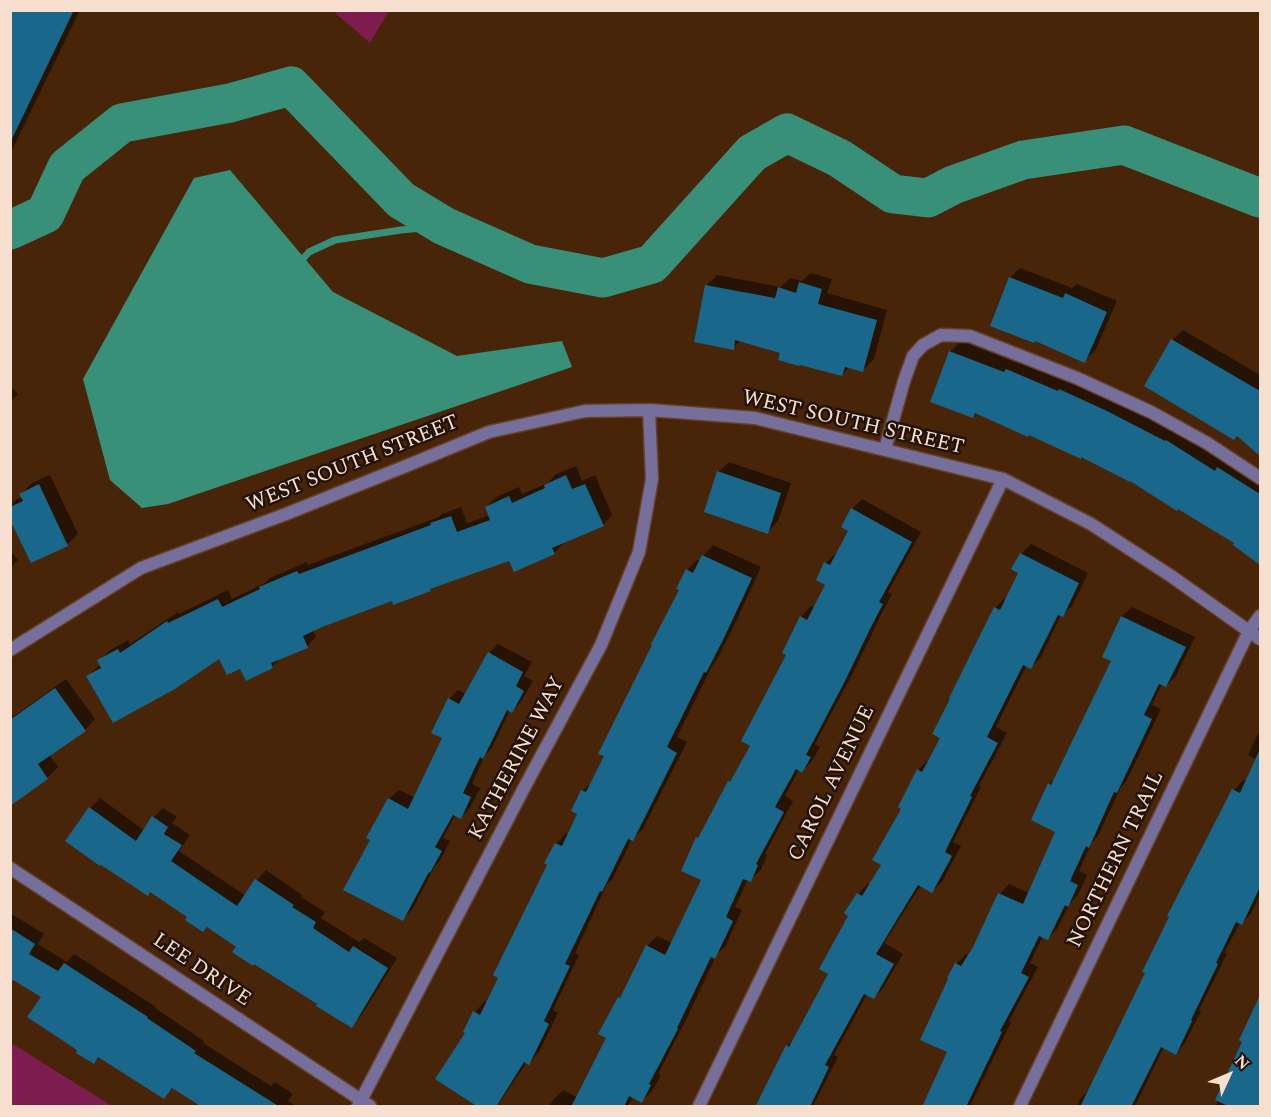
<!DOCTYPE html>
<html>
<head>
<meta charset="utf-8">
<style>
  body { margin:0 }
  #map { position:relative; width:1271px; height:1117px; overflow:hidden; background:#482409; font-family:Spectral,serif }
  canvas { display:block }
  .frame { position:absolute; inset:0; border:12px solid #f7dfd0; pointer-events:none }
  .north { position:absolute; left:1199px; top:1045px; width:60px; height:60px; -webkit-text-stroke:4px #231208; paint-order:stroke; rotate:46deg; font-size:16px; font-weight:700; line-height:24px; text-align:center; color:#f7dfd0 }
  .north::after { content:''; display:block; margin:auto; width:21px; height:27px; background:#f7dfd0; clip-path:polygon(50% 0,100% 100%,50% 72%,0 100%) }
</style>
</head>
<body>
<div id="map">
<canvas width="1271" height="1117"></canvas>
<div class="frame"></div>
<div class="north">N</div>
</div>
<script>
const ctx = document.querySelector('canvas').getContext('2d');
ctx.lineJoin = 'round';
function paint(path, color) {
  ctx.fillStyle = color;
  ctx.fill(path, 'evenodd');
}
function toPath(rows) {
  const path = new Path2D();
  for (const r of rows) {
    path.moveTo(r[0], r[1]);
    for (let i = 2; i < r.length; i += 2) path.lineTo(r[i], r[i + 1]);
  }
  return path;
}
function trace(path, color, width, dash) {
  ctx.strokeStyle = color;
  ctx.lineWidth = width;
  ctx.lineCap = dash ? 'butt' : 'round';
  ctx.setLineDash(dash || []);
  ctx.stroke(path);
}
function write(font, color, halo, rows, align = 'center') {
  ctx.font = font + ' Spectral,serif';
  ctx.lineWidth = 5;
  ctx.setLineDash([]);
  ctx.textBaseline = 'middle';
  ctx.strokeStyle = halo;
  ctx.fillStyle = color;
  for (const [text, x, y, turn = 0] of rows) {
    ctx.save();
    ctx.translate(x, y);
    ctx.rotate((+turn || 0) * Math.PI / 180);
    ctx.textAlign = isNaN(turn) ? turn : align;
    if (halo) ctx.strokeText(text, 0, 0);
    ctx.fillText(text, 0, 0);
    ctx.restore();
  }
}
paint(toPath([
  [333,11,389,11,370,43],
  [11,1043,112,1106,11,1106]
]), '#7c1c4f');
paint(toPath([
  [230,170,333,292,457,356,562,341,572,367,168,504,142,508,110,480,83,379,194,178]
]), '#399079');
paint(toPath([
  [10,10,80,10,10,154],
  [1020,268,1072,288,1077,284,1117,301,1095,351,1084,361,1010,278],
  [811,273,832,279,827,293,887,310,874,359,863,370,850,366,842,375,782,352,741,340,733,348,706,286,717,275,781,287,790,278,802,281],
  [1183,330,1260,375,1260,454,1237,435,1172,340],
  [961,341,1015,362,1018,359,1069,381,1071,380,1118,401,1260,478,1260,563,1235,544,1236,543,1131,479,1082,456,977,413,973,417,950,352],
  [10,386,18,394,10,402],
  [729,462,791,483,778,521,768,532,718,472],
  [576,466,582,481,595,475,612,515,603,525,563,542,564,543,554,553,509,559,434,586,430,590,393,599,313,629,316,637,307,646,282,657,272,667,241,667,220,657,88,676,101,664,99,661,109,651,128,640,130,644,178,612,179,614,228,590,232,599,265,583,270,578,307,562,308,565,439,517,442,514,461,507,467,523,490,515,487,507,496,497,519,487,522,494,548,483,555,475],
  [50,475,78,534,67,545,10,517,10,506,17,499,22,497,21,494,32,483],
  [862,499,921,532,888,592,892,594,881,615,854,671,815,744,820,747,812,761,802,771,799,769,785,796,793,801,765,854,767,855,761,870,750,880,748,879,735,907,742,910,725,947,717,954,687,1018,658,1074,661,1075,652,1091,642,1101,633,1097,628,1106,549,1106,553,1100,563,1090,577,1097,608,1038,619,998,626,991,647,946,657,936,672,943,703,880,697,838,702,833,730,782,735,777,752,745,788,655,801,617,811,606,815,608,827,584,826,563,836,553,838,554,850,531,852,509],
  [1031,544,1088,573,1072,606,1062,615,1061,615,1041,657,1031,667,1027,665,996,727,1007,733,979,786,981,787,953,842,961,846,942,882,932,891,921,885,884,943,903,954,883,988,874,998,867,994,834,1055,838,1057,813,1106,755,1106,759,1098,763,1094,787,1046,795,1039,830,973,858,894,868,884,870,885,883,864,918,770,928,760,942,737,995,608,1005,598,1007,599,1020,572,1021,554],
  [713,545,761,567,733,628,716,661,712,666,677,737,687,742,643,829,632,839,612,880,607,884,575,953,579,955,553,1010,558,1013,539,1052,529,1063,527,1062,497,1106,480,1106,467,1033,465,1032,475,1012,485,1001,488,1003,549,864,556,844,566,833,569,835,579,814,582,791,594,781,681,590,687,570,697,560,701,561,703,556],
  [10,550,18,560,10,568],
  [1132,607,1195,637,1176,676,1166,686,1162,684,1152,705,1161,709,1126,782,1121,787,1098,836,1092,842,1079,871,1087,875,1078,895,1070,903,1057,929,1047,939,1043,936,1030,963,1038,967,1009,1021,1011,1022,970,1106,923,1106,949,1051,956,964,966,954,969,956,1000,894,1009,884,1029,893,1057,831,1049,784,1057,777,1113,660,1104,656,1122,616],
  [498,644,532,662,524,676,533,681,521,702,512,711,510,710,492,748,485,755,472,784,480,788,470,808,461,817,456,814,443,838,450,841,439,862,435,866,412,910,402,919,372,840,389,799,399,790,415,798,444,738,449,699,458,690,466,694,489,653],
  [66,679,95,719,85,730,49,755,58,767,47,778,15,801,10,795,10,719],
  [1260,730,1260,894,1251,914,1241,923,1240,923,1224,953,1227,954,1199,1010,1201,1011,1185,1043,1176,1053,1164,1047,1135,1106,1077,1106,1080,1099,1090,1089,1234,790,1243,780,1247,782,1257,760,1248,755],
  [100,798,145,831,154,817,163,808,177,817,172,823,190,835,179,851,246,896,257,880,266,870,302,895,301,897,325,912,321,918,359,942,364,938,397,958,361,1016,351,1026,208,925,189,916,67,840,90,808],
  [10,913,44,934,38,944,67,962,74,954,156,1007,155,1008,204,1041,203,1043,271,1086,275,1082,293,1094,288,1101,296,1106,205,1106,174,1087,164,1097,100,1056,94,1062,80,1050,43,997,10,977],
  [1260,1001,1260,1106,1216,1106,1244,1041,1258,1004]
]), '#0007');
trace(toPath([
  [298,264,309,252,335,240,401,230,444,226]
]), '#399079', 7);
trace(toPath([
  [10,230,45,214,67,167,122,123,230,103,291,86,401,200,444,226,530,264,603,278,652,264,752,153,787,133,839,158,893,194,928,198,953,185,1023,160,1124,145,1260,198]
]), '#399079', 39);
paint(toPath([
  [10,10,74,10,10,143],
  [1009,277,1063,298,1065,293,1107,312,1085,363,1035,341,1034,343,990,326],
  [799,282,822,289,818,304,877,320,863,372,845,367,842,376,800,365,799,366,778,360,780,353,735,340,734,350,694,342,705,285,775,298,778,287,796,293],
  [1171,339,1260,391,1260,456,1237,436,1234,440,1144,386],
  [949,351,1004,372,1006,369,1058,391,1059,389,1107,411,1165,441,1166,440,1215,471,1217,467,1260,494,1260,565,1233,545,1234,543,1178,509,1177,511,1130,481,1130,482,1081,457,1081,459,1029,435,1028,437,975,413,973,418,930,402],
  [717,471,781,493,768,534,704,512],
  [566,475,572,489,585,484,604,526,552,548,555,554,514,572,509,561,430,589,431,591,393,605,392,601,322,627,303,636,308,648,271,663,273,668,246,681,240,669,227,675,219,659,175,689,113,723,86,676,101,668,97,660,118,649,120,653,167,621,168,623,218,599,222,607,260,589,259,587,297,571,299,574,431,525,430,523,451,516,457,532,490,520,485,507,509,496,512,503,545,488,544,485],
  [39,484,68,546,31,563,10,520,10,507,23,501,19,494],
  [851,508,912,542,879,602,883,604,871,627,844,683,806,755,811,757,802,773,796,769,775,807,784,812,756,864,758,865,751,882,743,879,726,917,733,921,715,959,711,957,677,1028,678,1029,649,1084,651,1085,642,1103,629,1096,624,1107,571,1107,606,1038,598,1034,618,997,620,998,646,945,665,955,701,880,681,871,696,837,698,838,728,781,730,782,750,746,741,741,786,655,782,653,800,616,807,620,825,585,816,580,824,562,830,565,848,531,841,527],
  [1020,553,1079,583,1063,617,1058,615,1031,669,1023,665,987,737,998,743,970,796,972,797,945,852,952,856,932,893,918,885,876,954,894,964,874,999,864,994,825,1065,829,1067,810,1107,755,1107,786,1045,789,1047,828,974,819,969,848,916,844,913,857,893,862,896,881,865,872,860,901,809,898,807,917,769,922,772,940,738,932,734,950,699,949,698,994,607,1000,610,1018,573,1011,569],
  [702,555,752,578,723,640,706,673,704,672,667,747,677,753,633,841,628,839,602,892,600,891,565,964,570,966,544,1021,549,1024,529,1065,524,1062,496,1107,478,1107,435,1079,465,1033,463,1032,473,1011,480,1015,498,978,493,975,547,865,544,863,555,843,562,846,577,814,571,811,581,790,586,792,604,756,598,754,652,645,651,644,679,590,676,589,686,569,693,573],
  [1121,616,1186,647,1166,687,1159,684,1144,715,1152,719,1117,793,1114,792,1089,848,1086,846,1070,881,1078,885,1068,907,1065,905,1048,940,1039,936,1021,973,1029,977,1000,1031,1002,1032,966,1107,922,1107,947,1052,920,1040,948,979,947,978,955,963,961,966,973,947,998,893,1023,904,1055,832,1031,820,1048,783,1051,785,1111,661,1102,657],
  [488,652,523,672,516,686,524,691,512,713,507,710,483,759,480,757,463,793,471,797,461,819,453,815,435,847,442,851,430,873,429,872,403,921,343,890,370,840,366,838,388,798,408,809,442,738,431,733,448,698,459,704],
  [55,688,86,731,38,764,48,779,10,806,10,720],
  [1260,749,1260,887,1242,925,1236,922,1216,963,1218,964,1191,1020,1192,1021,1176,1055,1161,1047,1131,1107,1080,1107,1145,973,1142,972,1169,917,1167,916,1232,789,1240,793],
  [89,807,136,841,152,816,168,827,164,834,182,845,171,861,237,906,255,879,294,905,292,907,316,922,313,928,349,952,353,946,388,968,352,1028,316,1006,317,1004,254,964,253,966,232,952,236,947,207,927,203,932,185,920,187,917,150,892,148,896,101,865,100,866,65,841],
  [10,928,35,944,29,954,58,971,64,963,148,1017,147,1018,196,1051,194,1053,280,1107,202,1107,172,1088,164,1099,98,1057,94,1064,76,1053,77,1050,27,1017,41,997,13,980,10,983],
  [1260,995,1260,1107,1230,1107,1215,1100,1242,1042,1239,1040]
]), '#19688b');
const minor = toPath([
  [885,449,904,381,913,356,923,345,941,335,970,336,1077,378,1151,412,1207,443,1260,478],
  [10,650,141,568,286,514,406,466,489,432,585,411,649,410,755,418,1003,479,1091,524,1171,576,1260,639],
  [10,868,370,1106],
  [358,1106,524,788,601,645,639,552,652,479,649,410],
  [699,1106,1003,479],
  [1020,1106,1249,631,1260,616]
]);
trace(minor, '#644229', 15);
trace(minor, '#776f9b', 12);
write('21px', '#f7dfd0', '#231208', [
  ["WEST SOUTH STREET",853,424,13],
  ["WEST SOUTH STREET",353,465,-22],
  ["KATHERINE WAY",518,759,-62],
  ["CAROL AVENUE",833,784,-64],
  ["NORTHERN TRAIL",1117,860,-64],
  ["LEE DRIVE",201,971,34]
]);
</script>
</body>
</html>
